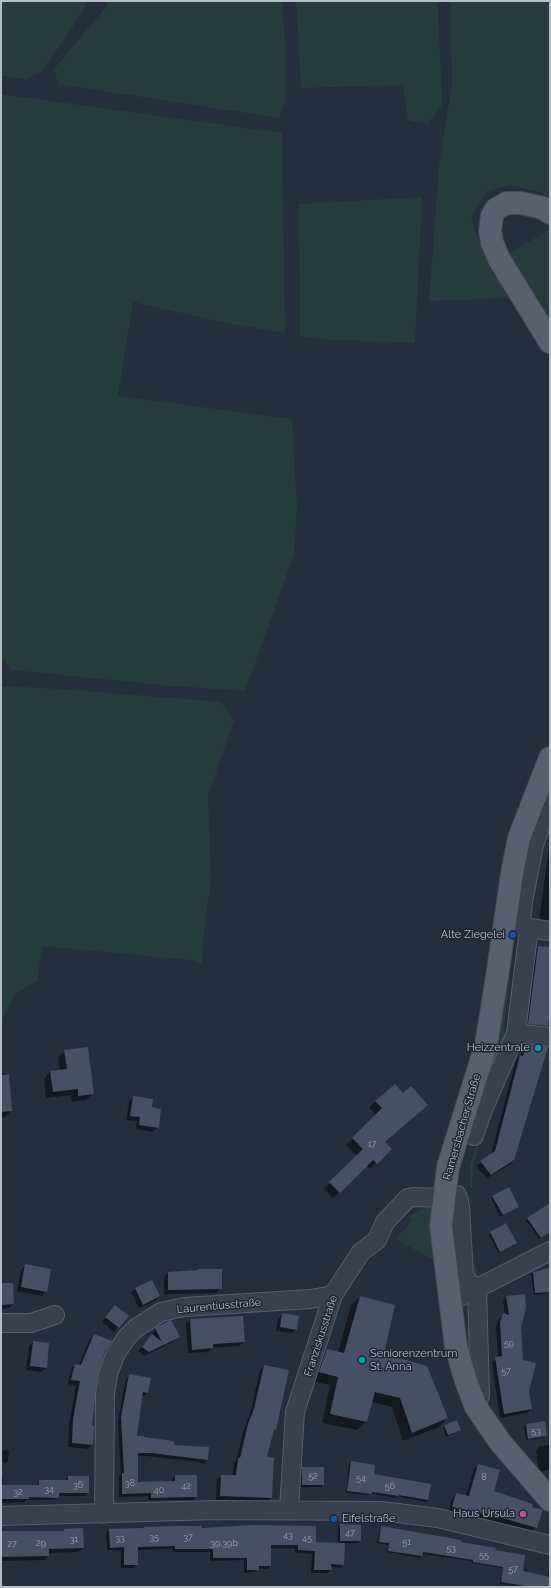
<!DOCTYPE html>
<html>
<head>
<meta charset="utf-8">
<style>
  body { margin:0 }
  #map { position:relative; width:551px; height:1588px; overflow:hidden; background:#242f3e; font-family:Raleway,sans-serif }
  canvas { display:block }
  .frame { position:absolute; inset:0; border:2px solid #b4bcc9; pointer-events:none }
</style>
</head>
<body>
<div id="map">
<canvas width="551" height="1588"></canvas>
<div class="frame"></div>
</div>
<script>
const ctx = document.querySelector('canvas').getContext('2d');
ctx.lineJoin = 'round';
function paint(path, color) {
  ctx.fillStyle = color;
  ctx.fill(path, 'evenodd');
}
function toPath(rows) {
  const path = new Path2D();
  for (const r of rows) {
    path.moveTo(r[0], r[1]);
    for (let i = 2; i < r.length; i += 2) path.lineTo(r[i], r[i + 1]);
  }
  return path;
}
function trace(path, color, width, dash) {
  ctx.strokeStyle = color;
  ctx.lineWidth = width;
  ctx.lineCap = dash ? 'butt' : 'round';
  ctx.setLineDash(dash || []);
  ctx.stroke(path);
}
function write(font, color, halo, rows, align = 'center') {
  ctx.font = font + ' Raleway,sans-serif';
  ctx.lineWidth = 3;
  ctx.setLineDash([]);
  ctx.textBaseline = 'middle';
  ctx.strokeStyle = halo;
  ctx.fillStyle = color;
  for (const [text, x, y, turn = 0] of rows) {
    ctx.save();
    ctx.translate(x, y);
    ctx.rotate((+turn || 0) * Math.PI / 180);
    ctx.textAlign = isNaN(turn) ? turn : align;
    if (halo) ctx.strokeText(text, 0, 0);
    ctx.fillText(text, 0, 0);
    ctx.restore();
  }
}
paint(toPath([
  [1,1,88,1,70,31,41,73,24,79,1,75],
  [108,1,282,1,286,56,285,103,279,118,58,84,54,69,106,7],
  [296,1,438,1,442,105,428,124,408,120,403,85,301,88],
  [450,1,550,1,550,199,540,192,510,185,487,191,471,218,490,269,512,298,429,301,439,167,452,84],
  [1,94,282,133,285,333,226,323,133,302,118,396,292,419,297,507,294,555,245,691,172,686,12,670,2,659],
  [422,197,415,343,318,339,300,336,299,204],
  [549,230,550,230,550,319,507,260,510,253],
  [1,686,62,689,221,702,234,720,208,796,211,881,204,930,202,965,190,960,42,946,37,981,14,995,1,1021],
  [508,946,513,947,503,1038,473,1118,469,1117,499,1038],
  [478,1140,480,1141,473,1165,472,1188,470,1187,470,1165],
  [467,1195,472,1198,469,1212,469,1249,479,1276,467,1279,464,1228],
  [430,1206,434,1229,437,1262,396,1239,413,1219,409,1216]
]), '#263c3f');
paint(toPath([
  [550,840,550,922,539,921],
  [539,947,550,948,550,1001,547,1026,542,1030,524,1028,534,951],
  [527,1046,514,1160,509,1165,487,1178,476,1166,491,1154,516,1060],
  [65,1051,93,1093,86,1100,72,1102,71,1095,46,1098,44,1079,50,1072,60,1071,58,1057],
  [7,1073,11,1111,5,1117,1,1118,1,1074],
  [403,1094,427,1105,384,1143,390,1149,370,1169,367,1165,333,1198,324,1189,357,1156,346,1145,376,1115,369,1107,376,1101],
  [133,1097,158,1127,153,1132,136,1129,137,1121,126,1120,129,1102],
  [493,1196,518,1207,500,1217,491,1198],
  [550,1212,550,1232,539,1239,526,1220],
  [491,1233,514,1245,498,1253,489,1234],
  [25,1266,46,1291,42,1296,17,1291,21,1270],
  [550,1269,550,1293,534,1295,531,1274,537,1271],
  [221,1270,221,1288,216,1293,164,1294,164,1277,168,1273],
  [1,1284,13,1304,9,1308,1,1309],
  [136,1289,159,1296,155,1301,139,1308,131,1293],
  [360,1297,383,1354,447,1418,439,1427,403,1441,392,1407,371,1402,366,1422,357,1430,322,1423,330,1385,311,1381,318,1359,327,1350,338,1353,351,1305],
  [507,1297,520,1328,522,1361,531,1409,527,1413,500,1418,492,1362,498,1357,496,1327,499,1319,503,1315,505,1315,503,1301],
  [111,1311,127,1316,114,1332,102,1322],
  [283,1314,296,1329,292,1333,276,1331,278,1319],
  [190,1320,244,1342,239,1346,212,1348,208,1352,188,1353,186,1324],
  [156,1329,178,1336,174,1341,144,1356,138,1351,153,1335,152,1333],
  [94,1335,104,1351,97,1372,91,1426,92,1444,88,1449,68,1447,69,1424,76,1386,68,1384,71,1369,75,1365,79,1365,90,1339],
  [33,1342,46,1368,41,1372,26,1370,29,1346],
  [264,1366,275,1429,272,1433,266,1458,271,1498,267,1502,216,1500,217,1480,221,1476,232,1476,234,1463,236,1461,244,1429,250,1414,260,1370],
  [130,1375,147,1393,144,1396,142,1396,136,1437,173,1446,207,1459,204,1463,147,1456,137,1456,137,1483,172,1482,172,1479,175,1476,196,1497,193,1500,148,1500,148,1496,119,1497,119,1477,121,1475,118,1421,126,1379],
  [526,1425,546,1436,544,1438,526,1440,524,1427],
  [445,1426,460,1430,446,1437,443,1428],
  [550,1445,550,1470,539,1472,536,1450,540,1446],
  [1,1450,9,1451,8,1461,6,1463,1,1462],
  [351,1463,373,1475,428,1500,426,1502,397,1496,396,1498,370,1493,369,1495,346,1493,349,1464],
  [478,1465,493,1492,531,1508,536,1527,532,1531,491,1520,449,1511,452,1498,456,1494,466,1496,474,1469],
  [303,1468,323,1485,321,1487,300,1487,301,1470],
  [1,1477,3,1477,3,1486,36,1486,39,1481,65,1481,68,1477,88,1493,85,1496,58,1496,55,1500,26,1500,25,1502,1,1503],
  [340,1525,360,1541,358,1543,344,1543,343,1564,340,1568,331,1567,331,1570,327,1573,311,1573,312,1554,295,1553,295,1548,270,1548,270,1566,267,1569,258,1569,254,1572,244,1573,244,1560,210,1561,210,1552,172,1552,172,1549,137,1550,137,1564,134,1568,121,1568,121,1550,107,1550,106,1533,110,1530,201,1529,315,1543,338,1543,338,1527],
  [382,1527,460,1543,494,1551,522,1572,547,1578,550,1565,550,1587,519,1586,518,1587,500,1584,502,1568,472,1563,472,1561,422,1554,420,1558,387,1552,388,1545,377,1543,380,1529],
  [64,1530,83,1548,78,1552,48,1553,48,1556,44,1560,1,1561,1,1532,63,1532],
  [105,1586,124,1587,104,1587]
]), '#0007');
paint(toPath([
  [538,946,550,947,550,1008,548,1026,528,1024],
  [527,1045,548,1047,514,1160,491,1175,480,1161,495,1151,520,1055,523,1056],
  [88,1047,94,1094,78,1096,78,1089,53,1092,50,1071,67,1069,64,1050],
  [9,1074,12,1111,1,1112,1,1075],
  [395,1084,403,1093,411,1086,428,1105,385,1142,392,1149,377,1164,373,1160,340,1193,329,1182,363,1149,352,1138,382,1108,375,1101],
  [133,1096,153,1099,152,1107,161,1109,159,1128,139,1125,140,1117,130,1116],
  [509,1187,519,1207,503,1215,492,1196],
  [550,1203,550,1232,541,1238,527,1218],
  [506,1223,517,1243,500,1252,490,1232],
  [25,1264,51,1269,47,1292,21,1287],
  [550,1268,550,1292,535,1293,533,1272],
  [198,1269,222,1269,222,1289,168,1290,168,1272,198,1270],
  [152,1280,160,1296,143,1305,135,1288],
  [1,1283,13,1283,14,1304,1,1305],
  [525,1294,526,1308,521,1328,523,1360,536,1363,529,1392,532,1409,504,1414,495,1357,502,1356,500,1322,503,1313,509,1315,506,1296],
  [360,1296,395,1305,384,1354,427,1366,448,1418,412,1433,400,1398,375,1392,367,1422,330,1414,338,1377,319,1372,327,1349,344,1353],
  [115,1305,129,1316,119,1328,105,1317],
  [282,1313,299,1316,297,1330,280,1327],
  [243,1316,245,1342,213,1344,213,1348,192,1350,190,1319],
  [171,1320,180,1337,149,1352,142,1347,152,1334,162,1342,155,1328],
  [94,1334,112,1341,105,1351,98,1373,92,1425,94,1426,93,1445,72,1443,73,1419,80,1381,71,1380,75,1364,81,1365],
  [33,1341,49,1343,47,1368,30,1366],
  [264,1365,289,1370,276,1430,274,1429,267,1457,274,1458,272,1498,220,1496,221,1475,236,1475,238,1458,240,1458,248,1424,254,1409],
  [129,1374,151,1378,148,1393,143,1392,137,1436,144,1436,144,1437,174,1441,174,1445,209,1447,208,1460,151,1453,138,1453,138,1482,175,1481,175,1475,197,1475,197,1497,151,1498,151,1493,122,1494,122,1473,124,1473,121,1417],
  [457,1420,461,1430,448,1435,444,1425],
  [545,1421,547,1436,528,1439,526,1424],
  [351,1461,375,1465,374,1474,431,1484,428,1500,399,1495,399,1496,372,1492,371,1494,347,1491],
  [478,1464,500,1470,494,1491,533,1504,532,1507,543,1510,537,1528,495,1516,452,1507,456,1493,469,1496],
  [302,1467,324,1467,324,1485,302,1485],
  [68,1476,89,1476,89,1493,59,1493,59,1498,29,1497,29,1499,1,1499,1,1485,39,1485,39,1480,68,1480],
  [340,1524,361,1525,361,1541,340,1541],
  [251,1525,316,1526,316,1542,345,1543,344,1565,331,1564,332,1570,314,1570,315,1551,298,1550,298,1545,271,1545,271,1566,259,1566,259,1570,247,1570,247,1558,213,1558,213,1549,175,1549,175,1546,138,1547,138,1565,124,1565,124,1547,110,1548,109,1529,144,1528,144,1527,175,1526,202,1526,202,1528],
  [381,1526,461,1540,461,1542,496,1548,495,1550,525,1555,523,1571,550,1577,550,1587,530,1587,501,1582,503,1567,473,1562,473,1560,423,1552,422,1556,388,1551,389,1543,379,1542],
  [83,1528,84,1548,49,1549,49,1556,1,1557,1,1531,64,1531,64,1529]
]), '#455162');
const minor = toPath([
  [518,926,550,931],
  [529,928,516,1033,550,1037],
  [529,928,521,922,523,902,534,845,550,799],
  [474,1136,482,1112,516,1033],
  [457,1195,460,1206,464,1275,468,1282,477,1288,480,1395,476,1407],
  [450,1299,460,1297,550,1251],
  [1,1323,31,1323,55,1315],
  [289,1510,295,1412,333,1295,361,1252,377,1240,385,1222,408,1198,413,1197,444,1198],
  [104,1514,105,1395,108,1374,115,1355,127,1337,136,1328,161,1312,184,1307,311,1299,333,1295],
  [1,1516,217,1510,381,1511,438,1518,550,1545]
]);
const major = toPath([
  [550,213,543,208,521,203,507,203,496,209,492,216,490,231,492,242,499,259,550,342],
  [550,758,519,838,512,874,497,977,486,1045,448,1167,441,1226,456,1347,466,1381,476,1407,500,1442,550,1500]
]);
trace(minor, '#565f6c', 20);
trace(major, '#414a57', 24);
trace(minor, '#38414e', 18);
trace(major, '#56606e', 22);
for (const [x, y, r, color] of [
  [513,935,4,"#1a4fb4"],
  [538,1048,4,"#0f9aa8"],
  [362,1360,4,"#0f9aa8"],
  [523,1514,4,"#d1479c"],
  [334,1519,4,"#1a4fb4"]
]) {
  const dot = new Path2D();
  dot.arc(x, y, r, 0, 2 * Math.PI);
  ctx.fillStyle = color;
  ctx.fill(dot);
  trace(dot, '#1d2633', 1.5);
}
write('9px', '#98a1af', null, [
  ["17",372,1144],
  ["59",509,1343],
  ["57",506,1371],
  ["53",536,1431],
  ["52",313,1476],
  ["8",484,1477],
  ["54",361,1478],
  ["38",130,1483],
  ["36",78,1485],
  ["42",186,1486],
  ["56",390,1486],
  ["34",49,1489],
  ["40",159,1490],
  ["32",18,1492],
  ["47",350,1533],
  ["43",288,1535],
  ["35",154,1537],
  ["37",188,1537],
  ["33",120,1538],
  ["45",307,1538],
  ["31",74,1539],
  ["51",407,1542],
  ["29",41,1543],
  ["39,39b",224,1543],
  ["27",12,1544],
  ["53",451,1548],
  ["55",484,1555],
  ["57",513,1569]
]);
write('11px', '#b4bcc9', '#1d2633', [
  ["Alte Ziegelei",505,935],
  ["Heizzentrale",530,1048],
  ["Seniorenzentrum",370,1354,"left"],
  ["St. Anna",370,1367,"left"],
  ["Haus Ursula",515,1514],
  ["Eifelstraße",342,1519,"left"]
], 'right');
write('11px', '#b4bcc9', '#1d2633', [
  ["Ramersbacher Straße",462,1127,-74],
  ["Laurentiusstraße",219,1306,-5],
  ["Franziskusstraße",321,1336,-72]
]);
</script>
</body>
</html>
